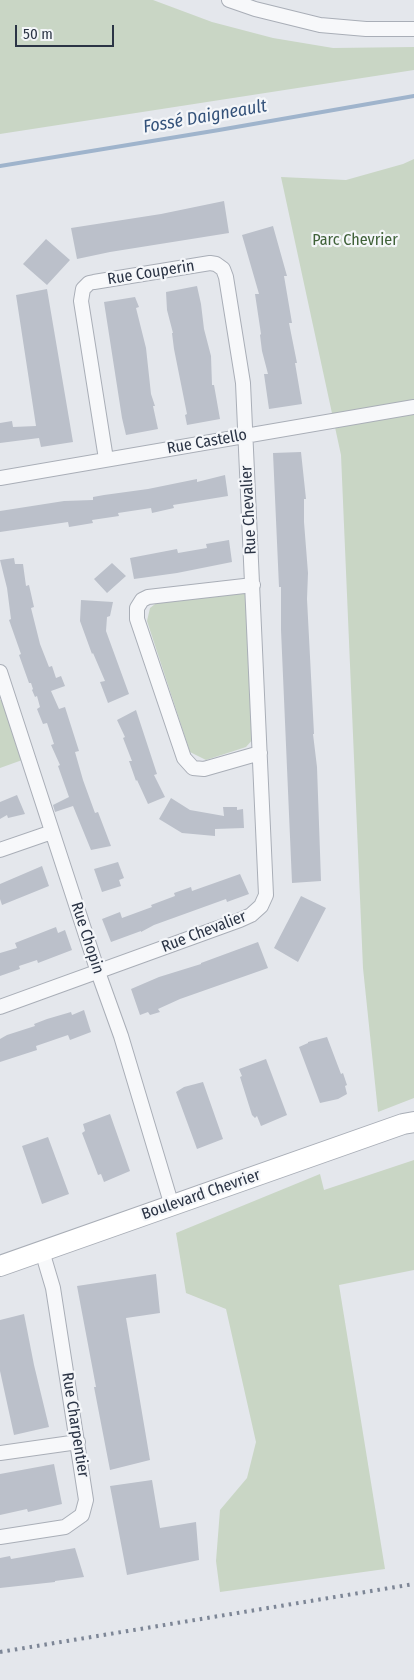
<!DOCTYPE html>
<html>
<head>
<meta charset="utf-8">
<style>
  body { margin:0 }
  #map { position:relative; width:414px; height:1680px; overflow:hidden; background:#e4e7ec; font-family:"Fira Sans Condensed",sans-serif }
  canvas { display:block }
  .scale { position:absolute; left:15px; top:25px; width:99px; height:22px; box-sizing:border-box; border:2px solid #2b3445; border-top:0; padding-left:6px; font-size:15px; line-height:18px; white-space:nowrap; color:#2b3445; -webkit-text-stroke:4px #f4f6f9; paint-order:stroke }
</style>
</head>
<body>
<div id="map">
<canvas width="414" height="1680"></canvas>
<div class="scale">50 m</div>
</div>
<script>
const ctx = document.querySelector('canvas').getContext('2d');
ctx.lineJoin = 'round';
function paint(path, color) {
  ctx.fillStyle = color;
  ctx.fill(path, 'evenodd');
}
function toPath(rows) {
  const path = new Path2D();
  for (const r of rows) {
    path.moveTo(r[0], r[1]);
    for (let i = 2; i < r.length; i += 2) path.lineTo(r[i], r[i + 1]);
  }
  return path;
}
function trace(path, color, width, dash) {
  ctx.strokeStyle = color;
  ctx.lineWidth = width;
  ctx.lineCap = dash ? 'butt' : 'round';
  ctx.setLineDash(dash || []);
  ctx.stroke(path);
}
function write(font, color, halo, rows, align = 'center') {
  ctx.font = font + ' "Fira Sans Condensed",sans-serif';
  ctx.lineWidth = 4.5;
  ctx.setLineDash([]);
  ctx.textBaseline = 'middle';
  ctx.strokeStyle = halo;
  ctx.fillStyle = color;
  for (const [text, x, y, turn = 0] of rows) {
    ctx.save();
    ctx.translate(x, y);
    ctx.rotate((+turn || 0) * Math.PI / 180);
    ctx.textAlign = isNaN(turn) ? turn : align;
    if (halo) ctx.strokeText(text, 0, 0);
    ctx.fillText(text, 0, 0);
    ctx.restore();
  }
}
paint(toPath([
  [0,0,153,0,212,22,273,38,333,48,414,47,414,70,0,134],
  [414,159,414,1098,378,1112,363,968,341,455,281,177,346,180,403,164],
  [250,589,254,738,246,747,206,760,190,752,147,621,150,608,159,601],
  [5,699,25,759,0,768,0,700],
  [414,1160,414,1270,339,1285,385,1569,220,1592,216,1561,220,1510,247,1478,256,1442,226,1309,186,1293,176,1233,320,1174,324,1190]
]), '#c9d6c5');
trace(toPath([
  [0,166,219,130,414,96]
]), '#9fb4cc', 4);
paint(toPath([
  [224,201,229,233,110,252,77,259,71,228,161,214],
  [273,226,287,276,284,276,292,323,289,323,297,363,295,363,302,404,269,409,264,374,268,374,262,351,260,335,261,334,255,294,259,294,242,235],
  [46,239,70,260,47,285,23,264],
  [197,286,201,304,204,329,211,356,212,385,214,385,220,419,187,425,185,415,187,414,174,349,172,333,173,333,167,310,166,292],
  [47,289,73,442,41,447,39,438,0,443,0,423,12,421,13,427,36,426,16,295],
  [135,297,139,307,136,308,146,348,151,394,155,406,153,406,158,429,126,435,122,418,104,302],
  [301,452,306,499,304,499,304,522,308,573,307,599,314,734,313,734,317,767,321,881,292,883,281,630,281,587,279,587,273,453],
  [225,475,228,496,173,505,174,508,152,513,151,508,118,513,119,516,92,520,93,523,69,527,68,522,0,532,0,511,64,501,93,500,93,497,104,495,148,489,197,479,197,482],
  [229,540,232,562,177,573,134,579,130,558,177,549,178,553,207,548,206,544],
  [14,558,15,564,23,564,26,586,29,585,34,607,31,608,40,644,49,667,52,666,56,678,61,676,65,686,51,691,59,709,65,707,79,751,75,752,83,780,95,813,98,812,111,846,91,850,73,806,55,812,53,805,69,797,58,766,60,765,51,745,54,744,47,723,43,724,37,709,40,707,37,696,35,697,32,690,33,689,31,683,29,683,19,655,21,654,9,620,11,619,7,588,0,560],
  [112,563,126,576,107,593,94,579],
  [81,600,113,602,110,616,107,617,106,631,129,694,108,703,100,682,105,681,93,653,92,654,80,621],
  [136,710,157,774,154,775,165,797,148,804,137,780,136,781,129,761,132,761,123,738,125,737,117,720],
  [17,795,25,814,8,818,7,815,0,819,0,802],
  [171,798,190,810,224,816,223,807,237,807,237,810,243,809,244,828,215,829,215,836,182,833,159,819],
  [118,862,124,878,119,880,121,886,102,892,94,869],
  [42,866,49,886,2,905,0,899,0,884],
  [240,874,249,894,227,902,226,899,154,925,141,932,141,931,111,942,102,919,120,912,122,918,152,907,151,905,175,896,174,893,191,887,192,891],
  [301,896,326,908,298,962,274,948],
  [56,927,58,933,65,930,72,950,38,963,37,960,19,966,20,969,0,976,0,953,17,948,15,943],
  [258,942,268,968,180,999,158,1009,160,1012,150,1015,148,1012,140,1015,131,989,159,977,201,964,201,963],
  [84,1010,91,1032,70,1040,68,1035,36,1046,37,1050,0,1062,0,1039,7,1035,35,1026,34,1024,47,1019,71,1012,72,1015],
  [327,1037,341,1074,343,1073,347,1085,345,1086,347,1094,338,1099,320,1103,299,1047,308,1043,308,1042],
  [266,1059,287,1115,261,1126,257,1116,255,1118,252,1115,240,1077,242,1076,239,1069],
  [203,1082,223,1139,197,1149,176,1092,184,1087],
  [110,1114,130,1171,104,1182,101,1174,98,1175,82,1133,85,1131,83,1124],
  [48,1137,69,1194,42,1204,22,1146],
  [156,1274,160,1313,126,1318,150,1460,110,1470,94,1387,96,1387,77,1286],
  [24,1314,34,1365,49,1427,14,1435,0,1371,0,1320],
  [54,1464,62,1504,28,1512,27,1509,0,1515,0,1474],
  [152,1480,160,1528,196,1522,199,1560,127,1575,110,1486],
  [75,1548,84,1577,55,1581,55,1582,0,1588,0,1558,10,1556,11,1559]
]), '#bbc0ca');
const street = toPath([
  [229,0,255,9,320,25,366,29,414,29],
  [0,478,414,407],
  [253,585,148,597,142,600,137,608,137,619,184,758,193,768,204,769,260,753],
  [0,672,98,972,121,1036,172,1206],
  [0,850,52,832],
  [0,1007,240,920,251,915,261,906,266,895,243,383,226,277,223,269,216,264,210,263,94,282,89,283,83,289,81,301,106,459],
  [0,1453,78,1442],
  [0,1537,65,1527,82,1515,86,1500,53,1288,42,1251]
]);
const secondary = toPath([
  [0,1266,403,1124,414,1122]
]);
trace(street, '#a9aeb7', 16);
trace(secondary, '#a9aeb7', 22);
trace(street, '#f7f8fa', 14);
trace(secondary, '#fff', 20);
trace(toPath([
  [0,1652,414,1584]
]), '#7d8696', 4, [2.5, 5]);
write('16px', '#3f6138', '#f4f6f9', [
  ["Parc Chevrier",355,241]
]);
write('16px', '#2b3445', '#f4f6f9', [
  ["Rue Couperin",151,273,-9],
  ["Rue Castello",207,442,-10],
  ["Rue Chevalier",249,510,-93],
  ["Rue Chevalier",204,932,-21],
  ["Rue Chopin",87,938,72],
  ["Boulevard Chevrier",201,1195,-19],
  ["Rue Charpentier",75,1425,81]
]);
write('italic 18px', '#34527a', '#f4f6f9', [
  ["Fossé Daigneault",205,117,-10]
]);
</script>
</body>
</html>
